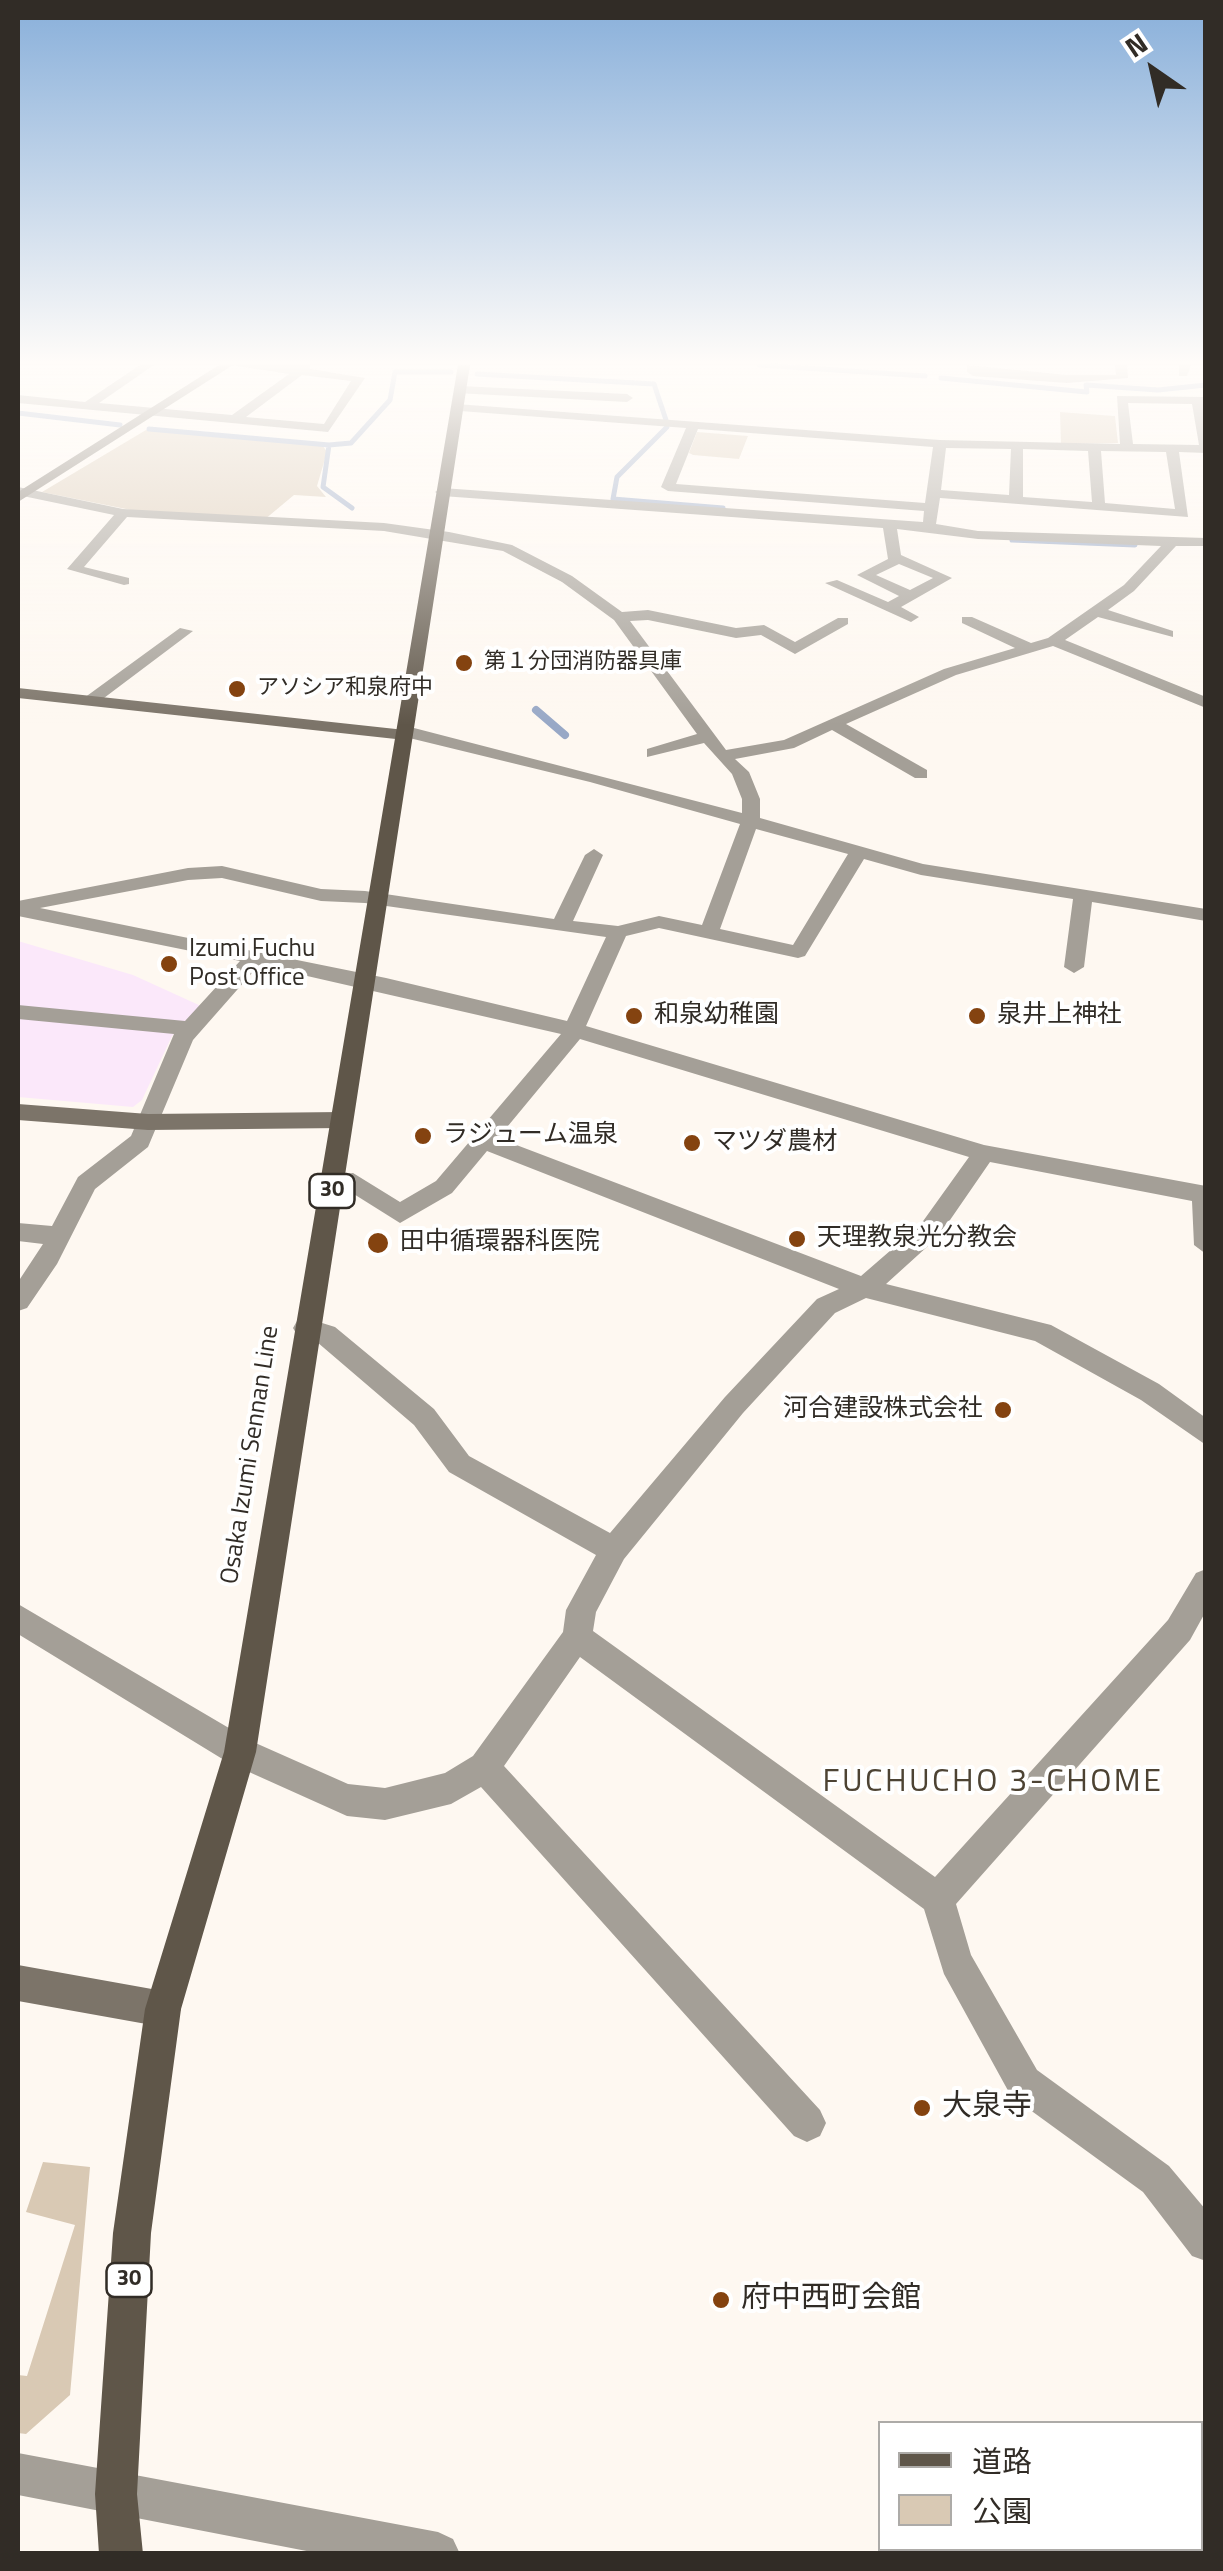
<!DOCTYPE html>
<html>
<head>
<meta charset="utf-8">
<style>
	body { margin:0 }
	#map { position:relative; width:1223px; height:2571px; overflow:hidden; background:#fef8f1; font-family:"Titillium Web","Noto Sans JP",sans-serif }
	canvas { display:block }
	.frame { position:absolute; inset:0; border:20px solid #312c26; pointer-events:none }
	.legend { position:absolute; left:878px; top:2421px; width:325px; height:130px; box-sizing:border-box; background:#fff; border:2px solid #adaba8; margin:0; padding:12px 18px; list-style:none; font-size:30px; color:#312c26 }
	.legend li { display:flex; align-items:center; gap:20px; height:50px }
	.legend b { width:50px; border:2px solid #adaba8 }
	.north { position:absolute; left:1103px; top:20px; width:100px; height:100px; -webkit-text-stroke:8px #fff; paint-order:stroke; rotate:326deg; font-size:28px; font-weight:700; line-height:40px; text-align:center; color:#312c26 }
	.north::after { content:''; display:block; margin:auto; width:35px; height:45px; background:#312c26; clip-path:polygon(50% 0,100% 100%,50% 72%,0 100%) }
</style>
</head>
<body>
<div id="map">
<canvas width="1223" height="2571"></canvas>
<div class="frame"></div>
<ul class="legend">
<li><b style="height:12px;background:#5f5649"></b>道路</li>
<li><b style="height:28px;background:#d9c9b4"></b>公園</li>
</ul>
<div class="north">N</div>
</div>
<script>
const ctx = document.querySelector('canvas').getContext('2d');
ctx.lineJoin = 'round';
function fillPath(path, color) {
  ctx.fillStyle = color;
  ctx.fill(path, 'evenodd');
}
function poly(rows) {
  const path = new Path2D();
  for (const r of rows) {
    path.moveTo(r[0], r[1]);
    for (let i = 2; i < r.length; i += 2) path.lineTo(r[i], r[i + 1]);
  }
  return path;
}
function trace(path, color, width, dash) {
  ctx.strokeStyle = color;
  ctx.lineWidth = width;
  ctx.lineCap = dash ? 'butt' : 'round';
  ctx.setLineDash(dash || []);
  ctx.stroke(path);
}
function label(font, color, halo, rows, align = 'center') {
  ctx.font = font + ' "Titillium Web","Noto Sans JP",sans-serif';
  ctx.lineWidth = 8;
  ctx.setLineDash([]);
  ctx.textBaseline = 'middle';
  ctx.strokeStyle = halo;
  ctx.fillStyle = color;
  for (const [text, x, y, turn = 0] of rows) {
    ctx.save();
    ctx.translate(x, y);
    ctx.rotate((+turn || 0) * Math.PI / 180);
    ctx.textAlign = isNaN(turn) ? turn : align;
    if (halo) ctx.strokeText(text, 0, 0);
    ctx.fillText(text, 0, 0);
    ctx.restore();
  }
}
fillPath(poly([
	[18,941,133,975,201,1006,172,1036,142,1100,133,1107,18,1097]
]), '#fbe8fa');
fillPath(poly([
	[1060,412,1115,416,1118,443,1061,444],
	[146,430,323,446,327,452,317,486,326,497,294,495,264,520,131,510,42,492],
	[697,432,748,436,739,459,693,455,689,453],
	[43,2162,90,2167,70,2395,26,2434,18,2433,18,2375,27,2376,75,2225,26,2212]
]), '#d9c9b4');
trace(poly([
	[760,365,925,376],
	[477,374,654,384,666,420],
	[941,378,1087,392,1086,385,1158,390,1206,385],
	[18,413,120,425],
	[667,427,617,477,613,499,723,508],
	[149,429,329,445,351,443,390,400,395,372,451,372],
	[329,445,323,487,352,508],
	[1012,540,1135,545]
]), '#98a8c6', 5);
trace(poly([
	[536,710,565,735]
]), '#98a8c6', 8);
fillPath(poly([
	[140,365,154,365,99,403,232,415,289,374,231,365,310,365,310,369,365,378,328,432,18,403,18,395,85,402,140,365],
	[302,375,351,381,324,424,246,417,302,375],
	[967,365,1067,375,1116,375,1115,365,1127,365,1128,378,1067,383,973,376,967,372,967,365],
	[1179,365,1191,365,1187,376,1179,376,1179,365],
	[460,386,627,394,633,398,627,402,456,393,460,386],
	[1117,396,1206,397,1206,453,1179,452,1188,517,940,498,936,524,978,531,1206,538,1206,546,1176,546,1134,591,1108,610,1173,631,1173,637,1098,617,1065,640,1206,697,1206,708,1053,646,956,675,846,724,927,770,927,778,915,778,832,730,794,748,735,759,749,772,760,799,760,818,923,864,1206,909,1206,921,1092,902,1084,967,1074,973,1064,967,1073,899,921,875,864,859,805,956,798,958,659,928,626,936,586,1026,984,1145,1206,1186,1206,1254,1194,1245,1192,1201,990,1162,939,1236,886,1284,1051,1325,1159,1384,1206,1418,1206,1445,1141,1400,1035,1341,866,1298,835,1313,743,1413,624,1559,596,1612,593,1631,935,1877,1168,1620,1196,1573,1206,1569,1206,1611,1190,1640,956,1904,971,1955,1037,2070,1169,2166,1206,2210,1206,2261,1192,2256,1143,2192,1011,2096,944,1974,924,1909,580,1657,504,1766,820,2110,826,2123,820,2136,807,2142,794,2136,481,1787,451,1804,385,1820,347,1816,229,1763,18,1634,18,1604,251,1741,348,1784,385,1788,445,1773,473,1756,563,1632,566,1610,596,1555,449,1472,414,1425,317,1342,297,1335,293,1328,297,1321,306,1318,335,1327,434,1409,469,1456,610,1533,725,1397,817,1299,839,1289,487,1151,452,1193,400,1223,349,1191,325,1189,321,1183,325,1177,353,1173,400,1202,436,1181,561,1034,259,965,193,1040,148,1147,95,1189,57,1264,27,1308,18,1311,18,1282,43,1244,18,1241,18,1223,52,1226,78,1177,131,1136,174,1034,18,1019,18,1005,185,1021,240,961,18,916,18,901,188,868,222,866,321,889,365,891,554,919,585,855,594,849,603,855,573,921,618,926,659,916,702,925,740,824,590,782,397,735,414,728,742,813,742,799,732,774,704,743,647,757,647,749,697,734,614,620,562,582,503,551,384,531,127,517,84,567,129,578,129,584,124,585,67,569,114,515,18,495,18,487,123,509,384,523,449,532,512,545,572,576,622,612,648,610,736,628,764,625,795,642,838,618,848,618,848,624,795,654,761,635,736,638,648,620,630,621,726,750,784,740,944,669,1015,648,962,623,962,617,972,617,1031,643,1048,638,1124,585,1161,546,978,539,897,529,901,555,952,578,901,607,919,617,911,622,825,583,837,580,888,602,899,596,857,575,888,559,883,528,442,496,435,492,442,488,923,522,924,511,668,491,661,487,686,428,460,411,456,404,940,440,1120,444,1117,396],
	[1128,403,1192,404,1199,445,1133,444,1128,403],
	[698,429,933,447,925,503,676,484,698,429],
	[946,448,1011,449,1009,495,941,490,946,448],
	[1023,449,1088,451,1092,502,1023,497,1023,449],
	[1101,451,1166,452,1175,509,1105,503,1101,451],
	[899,564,933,578,910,590,876,575,899,564],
	[756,829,848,854,793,945,720,929,756,829],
	[222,878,321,901,365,903,606,937,567,1021,386,978,40,908,188,880,222,878],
	[580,1039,969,1157,921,1224,861,1276,498,1138,580,1039],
	[180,628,193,631,96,704,84,704,84,698,180,628],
	[18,2453,438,2532,453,2539,460,2554,322,2554,18,2495,18,2453]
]), '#a49f97');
fillPath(poly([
	[219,365,233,365,18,502,18,492,219,365],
	[18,688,405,730,413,735,405,740,18,698,18,688],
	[18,1104,148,1114,342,1112,353,1120,342,1128,148,1130,18,1120,18,1104],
	[18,1965,163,1991,176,1996,181,2009,176,2022,163,2027,18,2001,18,1965]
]), '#7c7469');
fillPath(poly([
	[458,365,470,365,256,1752,181,2009,151,2233,137,2494,143,2554,99,2554,95,2494,113,2233,145,2009,224,1752,458,365]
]), '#5f5649');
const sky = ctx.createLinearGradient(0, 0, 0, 725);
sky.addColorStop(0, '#88afda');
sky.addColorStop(0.5, '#fffcf9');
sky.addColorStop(1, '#fffcf900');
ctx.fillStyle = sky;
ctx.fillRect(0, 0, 1223, 725);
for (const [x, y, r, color] of [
	[464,663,10,"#844310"],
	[237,689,10,"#844310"],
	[169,964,10,"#844310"],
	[634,1016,10,"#844310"],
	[977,1016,10,"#844310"],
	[423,1136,10,"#844310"],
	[692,1143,10,"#844310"],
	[797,1239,10,"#844310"],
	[378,1243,12,"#844310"],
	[1003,1410,10,"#844310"],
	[922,2108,10,"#844310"],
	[721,2300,10,"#844310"]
]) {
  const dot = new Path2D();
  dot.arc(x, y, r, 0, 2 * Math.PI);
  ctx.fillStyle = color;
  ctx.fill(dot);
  trace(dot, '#fff', 4);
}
label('22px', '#312c26', '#fff', [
	["第１分団消防器具庫",484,663],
	["アソシア和泉府中",257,689]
], 'left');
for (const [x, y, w] of [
	[332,1191,45],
	[129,2280,45]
]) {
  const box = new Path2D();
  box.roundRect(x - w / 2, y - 17, w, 34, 8);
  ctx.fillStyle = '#fff';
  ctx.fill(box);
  trace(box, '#312c26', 2.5);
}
label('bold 22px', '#312c26', null, [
	["30",332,1191],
	["30",129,2280]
]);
label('25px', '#312c26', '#fff', [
	["Izumi Fuchu",189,950],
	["Post Office",189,979],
	["和泉幼稚園",654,1016],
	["泉井上神社",997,1016],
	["ラジューム温泉",443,1136],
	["マツダ農材",712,1143],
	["天理教泉光分教会",817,1239],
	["田中循環器科医院",400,1243],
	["河合建設株式会社",983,1410,"right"]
], 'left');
label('25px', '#312c26', '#fff', [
	["Osaka Izumi Sennan Line",251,1455,-81]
]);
label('30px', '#312c26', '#fff', [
	["大泉寺",942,2108],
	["府中西町会館",741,2300]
], 'left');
ctx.letterSpacing = '2.5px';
label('32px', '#4d4333', '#fff', [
	["FUCHUCHO 3-CHOME",993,1783]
]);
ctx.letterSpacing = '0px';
</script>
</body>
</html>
